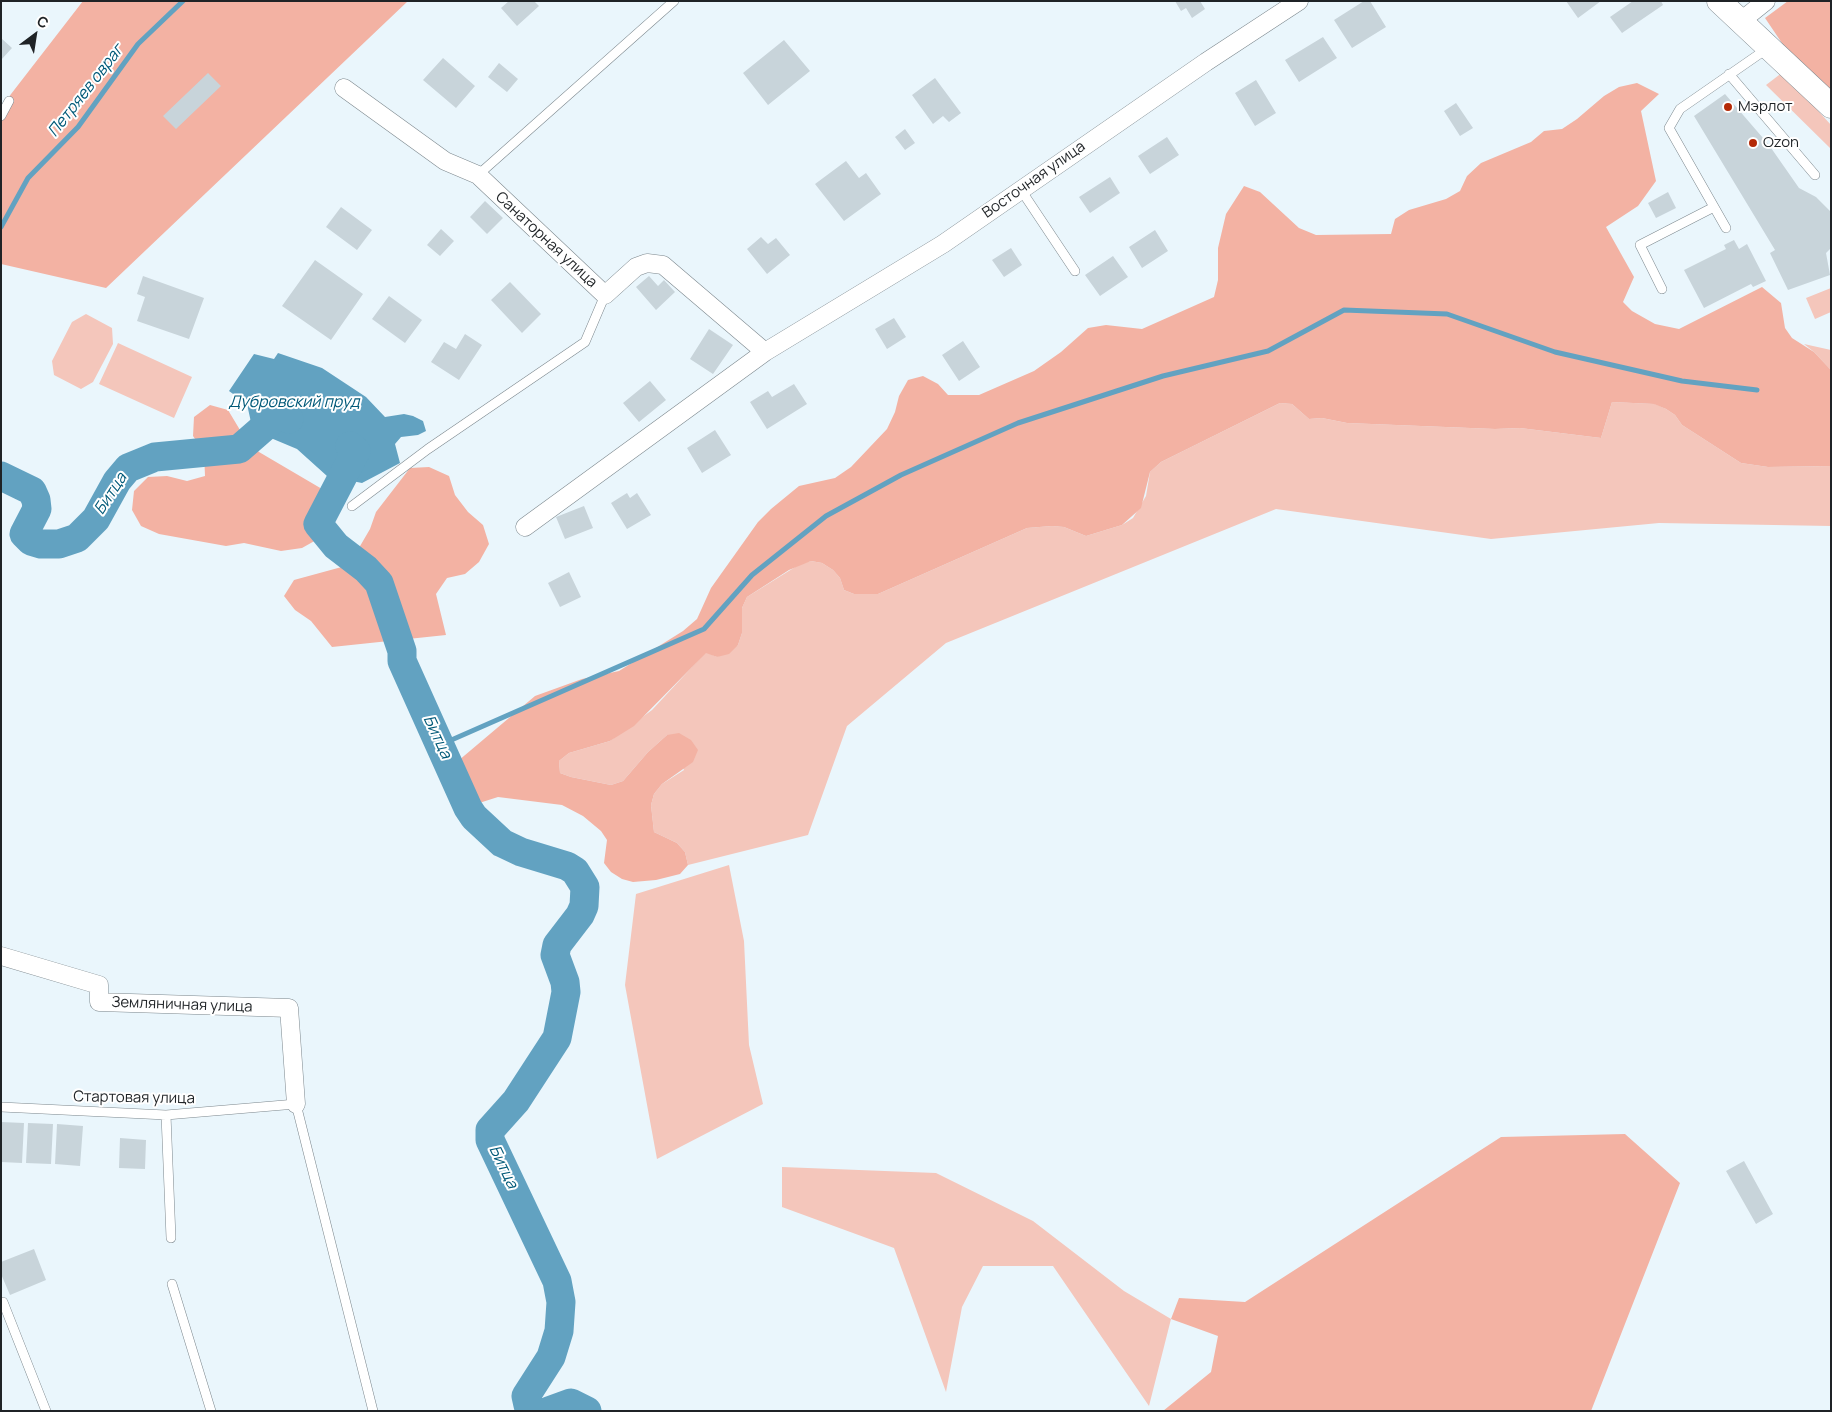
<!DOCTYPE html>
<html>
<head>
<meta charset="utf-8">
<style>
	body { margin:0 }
	#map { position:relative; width:1832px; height:1412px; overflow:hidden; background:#eaf6fc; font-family:Manrope,sans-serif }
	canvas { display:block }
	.frame { position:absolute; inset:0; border:2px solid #1f2326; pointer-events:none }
	.north { position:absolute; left:10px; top:10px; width:50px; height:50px; -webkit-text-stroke:4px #fff; paint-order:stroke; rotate:31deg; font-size:14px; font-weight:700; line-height:20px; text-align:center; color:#1f2326 }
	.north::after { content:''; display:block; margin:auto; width:18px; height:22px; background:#1f2326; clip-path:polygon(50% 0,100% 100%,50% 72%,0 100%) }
</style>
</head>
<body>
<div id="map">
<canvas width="1832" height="1412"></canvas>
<div class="frame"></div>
<div class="north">С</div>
</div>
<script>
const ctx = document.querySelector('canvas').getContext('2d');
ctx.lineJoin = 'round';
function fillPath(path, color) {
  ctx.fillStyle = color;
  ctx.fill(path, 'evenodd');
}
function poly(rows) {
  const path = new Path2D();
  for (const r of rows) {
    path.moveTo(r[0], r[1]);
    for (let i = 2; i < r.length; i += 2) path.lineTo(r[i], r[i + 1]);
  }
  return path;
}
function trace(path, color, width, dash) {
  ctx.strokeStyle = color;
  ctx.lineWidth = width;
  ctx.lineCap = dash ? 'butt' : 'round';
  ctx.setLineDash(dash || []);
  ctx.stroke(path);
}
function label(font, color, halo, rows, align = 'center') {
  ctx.font = font + ' Manrope,sans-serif';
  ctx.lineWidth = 4;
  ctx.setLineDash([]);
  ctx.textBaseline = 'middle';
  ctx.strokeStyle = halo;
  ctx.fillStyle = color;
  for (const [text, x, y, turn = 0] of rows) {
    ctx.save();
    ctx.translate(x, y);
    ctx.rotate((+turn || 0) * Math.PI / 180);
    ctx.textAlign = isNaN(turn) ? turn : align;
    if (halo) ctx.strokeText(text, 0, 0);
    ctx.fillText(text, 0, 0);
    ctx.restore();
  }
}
fillPath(poly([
	[1783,72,1831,125,1831,149,1766,85],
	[1831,288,1831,312,1815,319,1806,298],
	[86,314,112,328,113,344,93,382,81,389,54,375,52,361,72,322],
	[118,343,192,377,174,418,99,384],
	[1804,344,1831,350,1831,370,1814,352],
	[1612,402,1655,404,1666,409,1675,415,1682,425,1741,463,1768,467,1831,466,1831,526,1659,523,1491,539,1276,509,946,643,847,726,808,835,688,865,685,852,677,843,654,832,651,805,654,794,662,784,684,770,667,735,648,752,623,781,611,785,571,777,560,773,559,761,569,753,610,741,652,710,706,652,717,657,738,645,742,633,742,608,747,597,800,564,811,561,822,563,833,570,840,578,844,590,854,594,878,594,1027,528,1052,526,1064,527,1086,536,1122,525,1133,518,1146,496,1150,472,1161,462,1280,403,1292,404,1309,419,1322,418,1347,423,1495,429,1520,428,1601,438],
	[729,865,744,941,749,1045,763,1104,657,1159,625,985,636,894],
	[782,1167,936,1173,1033,1221,1124,1291,1171,1319,1149,1406,1053,1266,983,1266,962,1307,946,1392,894,1248,782,1207]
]), '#f4c6bb');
fillPath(poly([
	[83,1,408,1,106,288,1,264,1,107],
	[1788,1,1831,1,1831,91,1788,52,1765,18],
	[1637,83,1659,94,1641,111,1656,181,1638,206,1606,227,1634,277,1623,302,1632,311,1655,324,1679,329,1762,287,1781,303,1785,328,1792,338,1814,352,1831,370,1831,466,1768,467,1741,463,1682,425,1675,415,1666,409,1654,404,1612,402,1601,438,1520,428,1495,429,1347,423,1322,418,1309,419,1292,404,1280,403,1161,462,1150,472,1141,508,1122,525,1086,536,1064,527,1052,526,1027,528,878,594,854,594,844,590,840,578,833,570,822,563,811,561,789,570,747,597,742,608,742,633,738,645,729,654,717,657,706,653,634,726,610,741,569,753,559,761,560,773,571,777,611,785,623,781,648,752,667,735,679,733,691,740,698,750,693,762,662,784,654,794,651,805,654,832,677,843,685,852,688,865,680,874,656,880,633,882,622,879,611,872,604,863,607,840,601,831,583,816,562,805,498,797,476,804,458,761,535,696,582,679,619,671,683,631,697,619,711,588,758,522,771,509,799,486,835,478,851,467,887,429,895,412,899,396,908,380,923,376,938,384,948,395,979,395,1034,371,1061,352,1088,328,1106,325,1142,329,1214,297,1218,280,1218,248,1226,214,1244,186,1260,192,1299,228,1316,235,1391,234,1395,219,1409,210,1446,199,1460,191,1467,176,1481,163,1531,142,1544,131,1562,129,1577,119,1604,96,1619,87],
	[210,405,228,410,246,440,259,452,322,489,331,505,328,523,318,539,302,548,281,551,244,543,226,546,159,534,141,526,132,510,134,491,148,477,167,476,187,481,205,476,204,452,193,436,194,417],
	[429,467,449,476,455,495,468,512,483,525,489,544,479,562,465,574,447,578,436,594,446,635,332,647,311,621,295,610,284,596,294,580,349,565,370,529,376,512,410,468],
	[1625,1134,1680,1183,1591,1411,1163,1411,1211,1372,1218,1336,1171,1319,1179,1298,1245,1302,1501,1137]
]), '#f3b2a3');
fillPath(poly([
	[278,353,322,368,366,397,385,417,404,414,413,416,423,421,426,431,418,435,401,437,395,444,400,463,362,483,327,476,297,449,266,436,252,427,247,404,229,391,254,354,274,359]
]), '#62a2c1');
trace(poly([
	[1,227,28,178,78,127,138,44,183,1],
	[440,745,704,629,752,575,826,516,901,475,1018,423,1163,376,1268,351,1344,310,1447,314,1555,352,1682,381,1757,390]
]), '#62a2c1', 5);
trace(poly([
	[350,446,356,451,318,524,336,546,366,569,379,583,402,651,402,661,468,808,474,817,502,843,521,852,567,866,575,871,585,887,584,906,580,915,557,945,555,955,565,982,566,992,557,1038,516,1101,490,1130,490,1140,557,1281,561,1302,559,1331,551,1357,526,1396,528,1405,535,1411],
	[1,476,32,491,36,500,37,509,24,534,31,541,41,544,59,544,77,538,96,519,117,481,128,468,155,457,239,449,278,415,289,419],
	[549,1411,571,1403,587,1411]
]), '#62a2c1', 29);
fillPath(poly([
	[509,1,534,1,539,6,517,26,501,8],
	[1175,1,1200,1,1205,9,1192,18,1186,8,1181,11],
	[1364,1,1370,1,1386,27,1352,48,1334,20],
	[1566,1,1601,1,1578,18],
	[1633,1,1661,1,1663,5,1622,33,1610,17],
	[1323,37,1337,58,1299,82,1285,60],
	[1,38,12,48,1,60],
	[784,40,810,71,768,105,743,73],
	[443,58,475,86,456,108,423,80],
	[499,63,518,79,507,92,488,77],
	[208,73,221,86,176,129,163,116],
	[935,78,961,113,949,122,943,116,933,124,912,95],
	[1256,80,1276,113,1255,126,1235,93],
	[1725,94,1769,145,1799,188,1816,197,1831,212,1831,248,1826,253,1830,275,1788,290,1770,253,1775,250,1694,116],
	[1456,103,1473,128,1460,136,1444,111],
	[905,129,915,143,905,150,895,137],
	[1167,137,1179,155,1150,174,1138,156],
	[846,161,859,178,866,173,881,194,844,221,815,184],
	[1110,177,1120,193,1090,213,1079,197],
	[1668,192,1676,208,1656,218,1648,203],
	[485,201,503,218,487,234,470,217],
	[341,207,372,230,357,250,326,227],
	[441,229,454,241,440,256,427,245],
	[1155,230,1168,251,1142,268,1129,247],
	[761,237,768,244,776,238,790,255,767,274,747,249],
	[1734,240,1739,249,1747,244,1766,281,1753,287,1751,284,1704,308,1684,270,1726,249,1724,245],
	[1011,248,1022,265,1004,277,992,260],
	[1113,256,1128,277,1100,296,1085,275],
	[315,260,363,294,331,340,282,306],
	[143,276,204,298,189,339,137,321,145,297,137,294],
	[649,276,658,286,664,280,675,292,656,310,636,287],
	[510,282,541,314,522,333,491,300],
	[389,296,422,320,405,343,372,319],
	[894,318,906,337,887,349,875,329],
	[709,329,733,345,713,374,690,359],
	[465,334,482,345,459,380,431,362,444,342,456,349],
	[963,341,980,367,959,381,942,355],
	[650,381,666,400,639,422,623,403],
	[794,384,807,404,767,429,750,402,768,391,772,397],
	[715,430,731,455,702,473,687,448],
	[627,493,630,498,637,493,651,515,627,529,611,503],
	[584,506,593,528,565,539,556,517],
	[569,572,581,597,560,607,548,583],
	[1,1122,24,1123,22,1163,1,1162],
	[28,1123,53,1124,51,1164,26,1163],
	[57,1124,83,1126,80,1166,55,1164],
	[120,1138,146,1140,145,1169,119,1168],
	[1744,1161,1773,1214,1756,1224,1726,1171],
	[34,1249,46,1280,10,1295,1,1274,1,1262]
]), '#c8d4da');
const lane = poly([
	[1729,74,1815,175],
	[1,116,9,101],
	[478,175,674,1],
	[1021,190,1075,271],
	[1726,228,1669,128,1680,109,1768,48],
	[1662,289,1640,245,1714,207],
	[352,506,428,449,585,342,605,295],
	[1,1107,166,1115,296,1104,373,1411],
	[166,1115,171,1238],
	[172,1284,211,1411],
	[3,1302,46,1411]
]);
const street = poly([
	[1741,21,1766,1],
	[344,88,445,161,478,175,605,295,636,267,647,263,663,265,765,352],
	[525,527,765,352,943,244,1206,62,1299,1],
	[1,956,99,985,99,1002,289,1008,296,1104]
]);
const secondary = poly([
	[1719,1,1831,106]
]);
trace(lane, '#7c878d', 10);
trace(street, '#7c878d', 19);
trace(secondary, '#7c878d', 25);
trace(lane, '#fff', 9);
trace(street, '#fff', 18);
trace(secondary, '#fff', 24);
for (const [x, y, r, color] of [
	[1728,107,5,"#b42906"],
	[1753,143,5,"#b42906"]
]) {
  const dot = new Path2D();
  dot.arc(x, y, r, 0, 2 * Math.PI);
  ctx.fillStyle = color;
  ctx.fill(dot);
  trace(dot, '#fff', 2);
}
label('15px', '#1f2326', '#fff', [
	["Мэрлот",1738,107],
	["Ozon",1763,143]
], 'left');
label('15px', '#1f2326', '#fff', [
	["Восточная улица",1034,180,-35],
	["Санаторная улица",546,240,43],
	["Земляничная улица",182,1005,2],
	["Стартовая улица",134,1098,1]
]);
label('italic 16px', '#005978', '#fff', [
	["Петряев овраг",86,91,-52],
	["Дубровский пруд",294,403],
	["Битца",111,494,-57],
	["Битца",437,737,65],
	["Битца",503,1167,64]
]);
</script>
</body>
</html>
